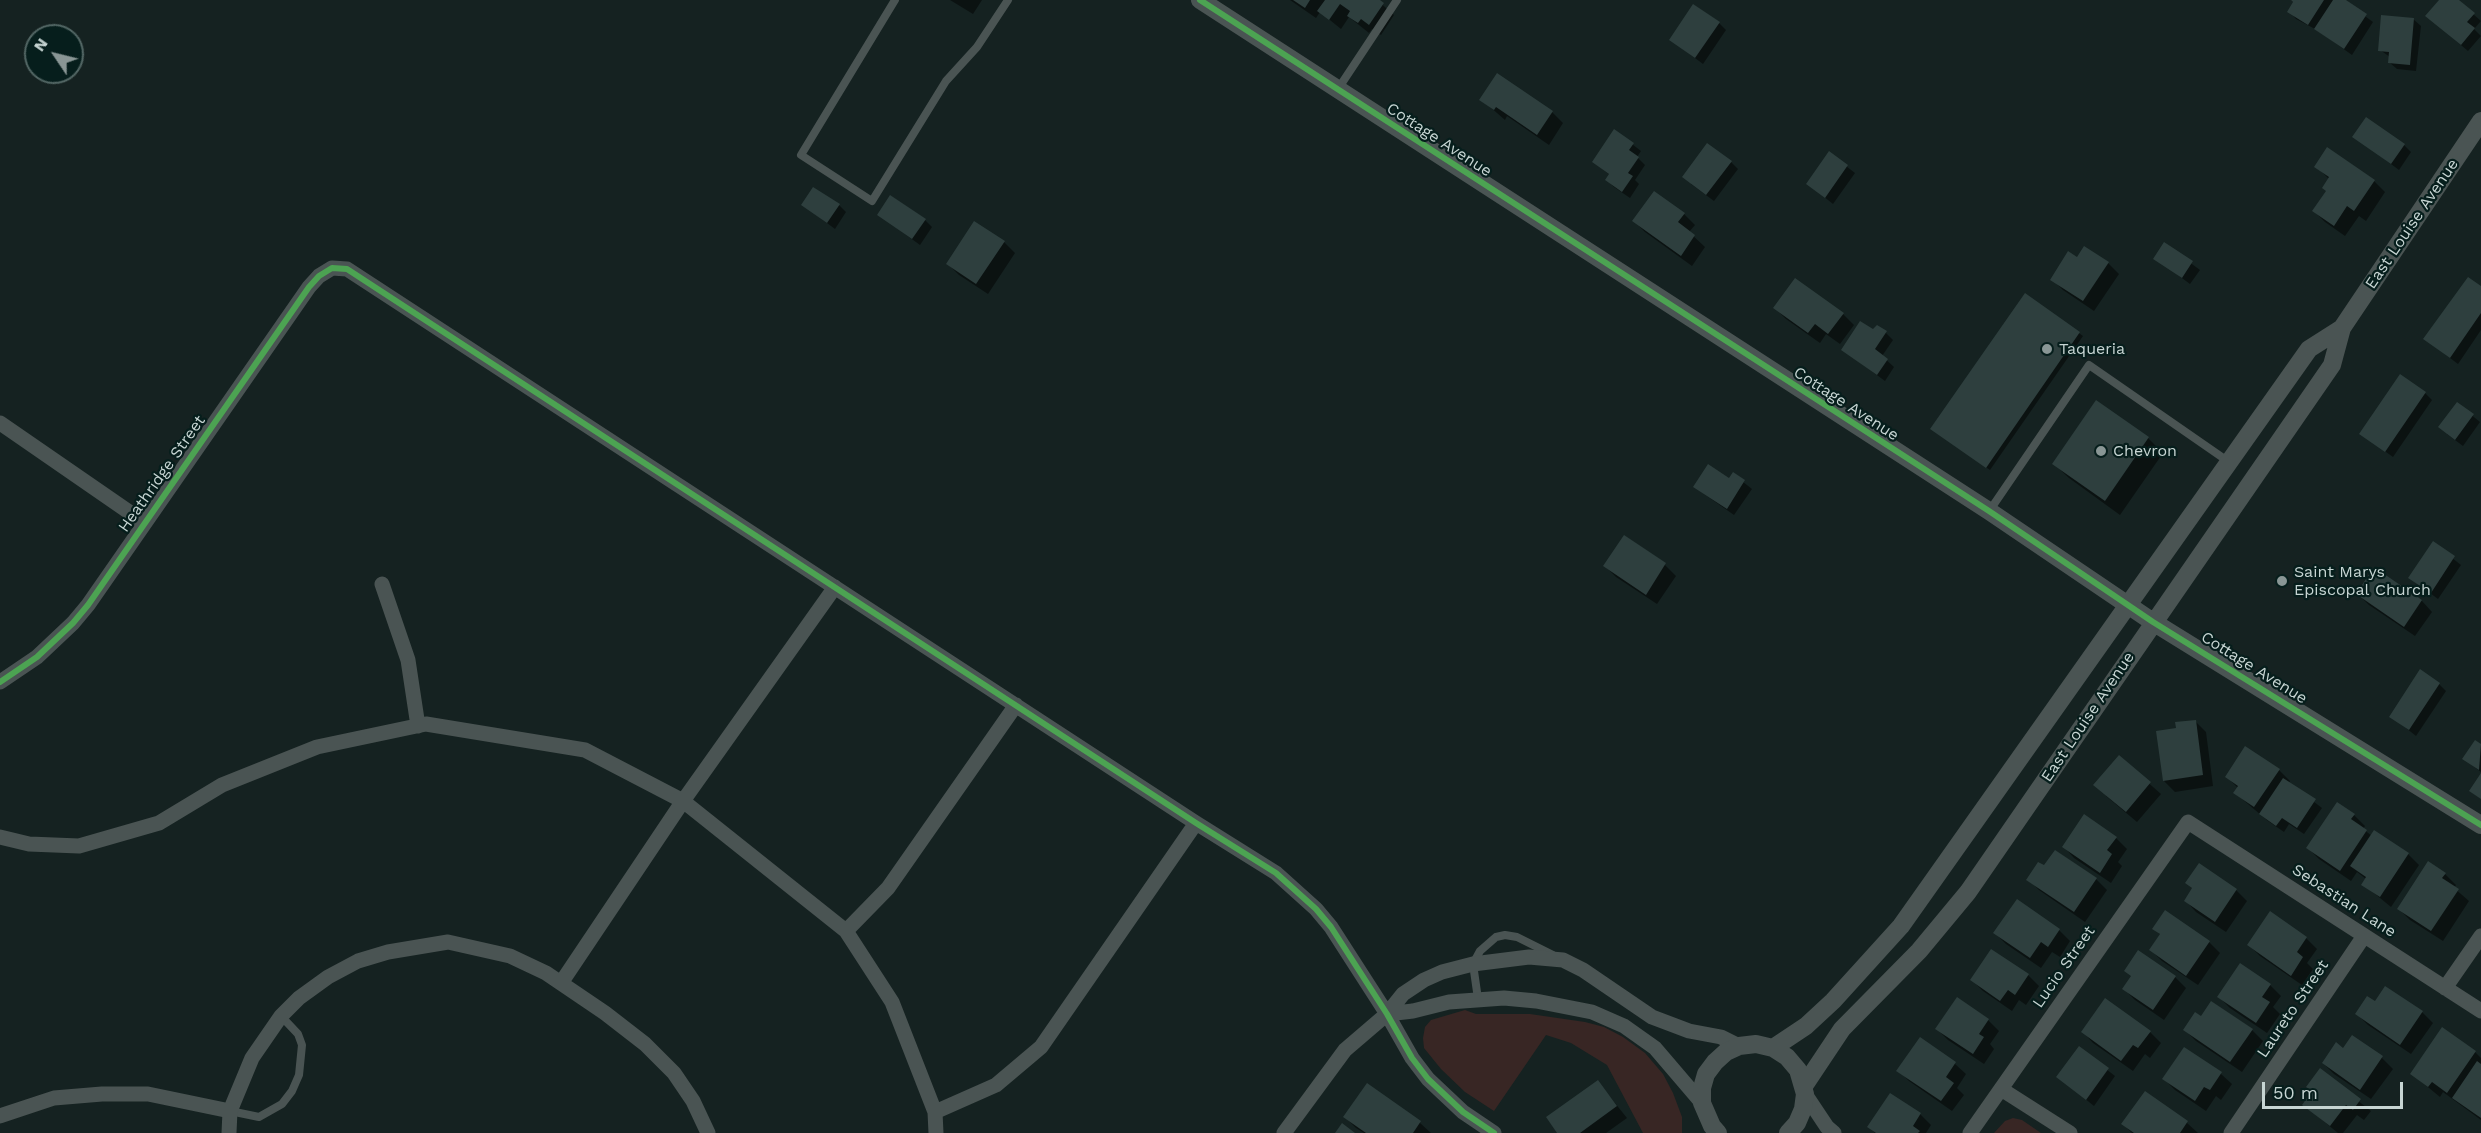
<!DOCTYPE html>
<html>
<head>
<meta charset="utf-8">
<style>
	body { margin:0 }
	#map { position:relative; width:2481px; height:1133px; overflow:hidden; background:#152221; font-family:"Work Sans",sans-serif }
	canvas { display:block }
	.north { position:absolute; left:24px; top:24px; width:60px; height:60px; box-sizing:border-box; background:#061e1c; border:2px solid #536765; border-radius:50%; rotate:305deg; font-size:16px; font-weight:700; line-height:24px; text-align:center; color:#c7d5d3 }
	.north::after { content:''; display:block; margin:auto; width:21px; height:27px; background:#899695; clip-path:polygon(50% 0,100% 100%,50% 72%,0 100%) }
	.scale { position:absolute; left:2262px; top:1082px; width:141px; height:27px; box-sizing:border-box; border:3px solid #c7d5d3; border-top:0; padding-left:8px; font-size:18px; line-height:21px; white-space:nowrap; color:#c7d5d3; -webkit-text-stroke:4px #061e1c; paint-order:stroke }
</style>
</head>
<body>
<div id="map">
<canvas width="2481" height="1133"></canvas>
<div class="north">N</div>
<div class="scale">50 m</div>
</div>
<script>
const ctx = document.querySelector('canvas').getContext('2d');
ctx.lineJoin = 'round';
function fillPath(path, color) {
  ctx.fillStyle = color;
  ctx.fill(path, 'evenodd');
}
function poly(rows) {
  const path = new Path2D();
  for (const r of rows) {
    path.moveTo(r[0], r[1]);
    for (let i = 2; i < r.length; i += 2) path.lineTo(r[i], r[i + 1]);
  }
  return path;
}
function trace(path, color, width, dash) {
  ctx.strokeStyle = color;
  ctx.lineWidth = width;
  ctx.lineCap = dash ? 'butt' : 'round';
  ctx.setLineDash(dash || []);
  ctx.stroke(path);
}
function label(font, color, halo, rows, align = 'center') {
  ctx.font = font + ' "Work Sans",sans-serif';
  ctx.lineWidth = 4.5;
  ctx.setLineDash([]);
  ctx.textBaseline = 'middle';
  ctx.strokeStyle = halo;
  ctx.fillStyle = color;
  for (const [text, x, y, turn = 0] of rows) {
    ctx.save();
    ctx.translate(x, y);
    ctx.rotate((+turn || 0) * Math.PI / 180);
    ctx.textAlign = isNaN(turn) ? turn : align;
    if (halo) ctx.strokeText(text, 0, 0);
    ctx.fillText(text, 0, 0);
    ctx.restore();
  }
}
fillPath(poly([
	[1465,1010,1476,1014,1530,1014,1585,1022,1604,1027,1623,1037,1645,1053,1663,1074,1673,1093,1682,1117,1682,1133,1643,1133,1607,1065,1571,1043,1546,1035,1494,1111,1465,1092,1441,1069,1424,1048,1423,1038,1425,1027,1431,1020],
	[2013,1118,2022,1120,2041,1133,1994,1133,2005,1121]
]), '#382624');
fillPath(poly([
	[950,0,982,0,973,14],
	[1290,0,1377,0,1394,15,1381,35,1372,29,1369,33,1349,17,1341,29,1320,12,1316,18],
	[2291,0,2343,0,2373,22,2352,55,2317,30,2296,19,2289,11,2294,3],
	[2441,0,2457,0,2481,21,2474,29,2481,36,2468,51,2435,23],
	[2413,19,2421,26,2416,71,2397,69,2389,62,2390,57,2380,50],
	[1719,23,1726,30,1703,64,1671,40],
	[1497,75,1552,112,1563,123,1549,145,1507,116,1505,120,1481,99],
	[1615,131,1641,151,1637,157,1645,165,1635,180,1639,184,1630,198,1614,187,1607,180,1610,175,1593,162],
	[2354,136,2404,145,2411,152,2399,170],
	[2327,149,2374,181,2385,192,2366,221,2359,216,2345,236,2325,222,2314,211,2328,191,2329,179,2316,166],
	[1829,153,1855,173,1833,204,1808,184],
	[1731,162,1738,169,1714,201,1691,184],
	[803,205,839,205,846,212,835,229],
	[1684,214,1695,225,1689,232,1705,247,1692,266,1645,232,1634,221],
	[879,215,925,220,932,227,920,245],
	[1004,242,1015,253,988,294,959,275,948,264],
	[2165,244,2200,270,2190,284,2155,258],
	[2077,259,2108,263,2119,274,2094,311,2063,290,2052,279],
	[2481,288,2481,330,2458,364,2425,339],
	[2025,295,2083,336,1990,470,1935,432],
	[1775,308,1843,314,1854,325,1840,344,1826,334,1820,343,1786,319],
	[1874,332,1886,333,1893,340,1882,356,1894,367,1885,381,1843,350],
	[2425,393,2432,400,2393,457,2361,434],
	[2097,402,2148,438,2163,453,2120,515,2069,478,2054,464],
	[2458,404,2480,422,2463,446,2447,434],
	[1733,474,1752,489,1734,515,1694,487,1729,480],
	[1624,537,1665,565,1676,576,1657,604,1616,577,1605,566],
	[2433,543,2461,565,2438,599,2410,578],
	[2374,569,2422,601,2432,612,2415,636,2369,605,2358,594],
	[2439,684,2446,691,2416,736,2391,716],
	[2195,721,2206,732,2213,786,2175,792,2164,781,2178,730],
	[2475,742,2481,746,2481,772,2464,759],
	[2119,757,2161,794,2137,822,2106,796],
	[2279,770,2290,781,2289,783,2322,808,2304,834,2289,824,2284,832,2268,821,2235,793,2238,788,2227,777],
	[2354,815,2365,826,2363,829,2372,836,2408,854,2419,865,2391,907,2363,884,2366,879,2357,872,2351,881,2319,859,2308,848],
	[2116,838,2127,849,2118,862,2122,866,2111,883,2074,858,2064,847],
	[2445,874,2456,885,2454,888,2469,901,2443,941,2410,920,2399,909],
	[2028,879,2096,879,2107,890,2085,922,2039,890],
	[2187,883,2236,890,2247,901,2226,932,2196,912,2186,901,2193,889],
	[2017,901,2059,930,2070,941,2060,957,2052,952,2041,968,2006,944,1995,933],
	[2154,929,2209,942,2220,953,2198,985,2162,961,2151,950,2161,935],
	[2306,938,2317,949,2307,963,2313,969,2302,985,2260,956,2249,945],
	[2028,975,2039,986,2026,1005,2019,1000,2012,1011,1983,991,1972,980],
	[2175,977,2186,988,2164,1020,2135,1000,2124,989],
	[2270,985,2281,996,2273,1007,2280,1014,2267,1033,2230,1008,2219,997],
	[2375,1003,2422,1012,2433,1023,2411,1054,2368,1025,2357,1014],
	[1988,1020,1999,1031,1990,1044,1994,1049,1984,1064,1948,1040,1937,1029],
	[2185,1030,2252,1030,2263,1041,2242,1072,2196,1041],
	[2083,1032,2150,1032,2161,1043,2150,1058,2145,1054,2133,1071,2093,1043],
	[1920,1039,1955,1064,1966,1074,1957,1088,1964,1095,1952,1111,1909,1081,1898,1070],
	[2079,1048,2115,1076,2094,1106,2058,1077],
	[2185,1049,2221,1074,2232,1084,2221,1100,2216,1096,2206,1111,2175,1090,2164,1079],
	[2344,1050,2382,1058,2393,1069,2371,1099,2334,1074,2323,1063],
	[2475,1052,2481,1058,2481,1120,2443,1092,2440,1097,2412,1074],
	[2320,1071,2371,1111,2364,1120,2357,1115,2343,1133,2338,1133,2304,1105,2314,1092],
	[1598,1082,1627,1118,1606,1133,1559,1133],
	[1368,1085,1420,1123,1431,1133,1364,1133,1356,1128,1345,1117],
	[2145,1093,2187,1123,2198,1133,2132,1133,2123,1124],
	[1920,1114,1931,1125,1926,1133,1875,1133,1869,1127]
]), '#0007');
fillPath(poly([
	[1293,0,1310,0,1305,8],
	[1325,0,1380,0,1384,3,1369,25,1361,19,1358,23,1347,16,1350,11,1340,4,1329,20,1317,11],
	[2291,0,2324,0,2308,25,2287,12,2293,2],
	[2333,0,2346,0,2367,14,2344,49,2314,29],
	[2439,0,2459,0,2475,13,2467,22,2475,28,2461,45,2425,16],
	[1693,4,1720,22,1695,58,1669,40],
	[2381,15,2414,18,2410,65,2388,63,2389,52,2378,51],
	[1497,73,1553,111,1537,135,1496,107,1494,110,1479,100],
	[2366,117,2405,144,2391,164,2352,137],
	[1614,129,1634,143,1629,150,1639,157,1628,173,1633,176,1622,192,1605,180,1609,174,1592,162],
	[1707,143,1732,161,1706,195,1682,177],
	[2327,147,2375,180,2354,211,2347,206,2334,226,2312,211,2326,191,2322,188,2329,177,2314,167],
	[1829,151,1848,165,1825,198,1806,184],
	[813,187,840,204,827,223,801,205],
	[1654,191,1685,213,1678,222,1695,235,1681,256,1632,221],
	[890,195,926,219,912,239,877,215],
	[974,221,1005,241,976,284,946,264],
	[2164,242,2193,261,2182,278,2153,259],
	[2084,246,2109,262,2083,301,2050,280,2068,251,2077,257],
	[2468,277,2481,286,2481,313,2450,358,2423,339],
	[1795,278,1844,313,1828,334,1815,324,1808,333,1773,308],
	[2025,293,2080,332,1986,468,1930,429],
	[1860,321,1873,329,1877,325,1887,331,1875,349,1888,359,1877,375,1841,350],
	[2400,374,2426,392,2385,452,2359,434],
	[2096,400,2149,437,2105,501,2052,464],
	[2457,402,2474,414,2455,440,2438,427],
	[1708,464,1729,478,1733,472,1745,480,1727,509,1693,487],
	[1624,535,1666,563,1646,595,1603,566],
	[2433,541,2455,556,2431,593,2408,578],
	[2374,567,2422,600,2404,627,2356,594],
	[2420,669,2440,683,2409,730,2389,717],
	[2196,720,2203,775,2163,781,2156,731,2176,728,2175,722],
	[2475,740,2481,744,2479,770,2462,759],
	[2245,746,2280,769,2254,807,2233,793,2238,786,2225,777],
	[2119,755,2151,782,2126,812,2093,785],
	[2481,773,2481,799,2469,791],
	[2283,778,2316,799,2297,828,2282,818,2276,826,2259,814],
	[2337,802,2355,814,2351,819,2367,830,2340,871,2306,848],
	[2084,814,2117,837,2107,850,2112,854,2100,873,2062,847],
	[2374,830,2409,853,2380,897,2361,885,2366,877,2350,866],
	[2055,850,2097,878,2074,912,2026,880,2038,862,2044,865],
	[2428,861,2446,873,2442,878,2459,889,2431,931,2397,909],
	[2199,863,2237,889,2215,922,2184,901,2192,888,2185,883],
	[2017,899,2060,929,2048,947,2041,942,2030,958,1993,933],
	[2165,910,2210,941,2186,976,2149,950,2160,934,2152,929],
	[2270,911,2307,937,2297,952,2303,957,2291,976,2247,945],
	[1991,949,2029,974,2015,995,2008,990,2000,1001,1970,980],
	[2138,950,2176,976,2153,1010,2122,989,2131,976,2124,971],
	[2240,963,2271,984,2262,997,2270,1002,2256,1023,2217,997],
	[2385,986,2423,1011,2400,1045,2355,1014,2367,996,2375,1001],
	[1957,997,1989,1019,1979,1034,1984,1037,1973,1054,1935,1029],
	[2105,998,2151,1031,2138,1048,2133,1045,2121,1061,2081,1032],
	[2211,1001,2253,1029,2230,1062,2183,1030,2195,1012,2201,1016],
	[2442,1027,2476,1051,2447,1093,2432,1082,2428,1087,2410,1074],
	[2352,1035,2383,1056,2360,1090,2322,1063,2336,1042,2343,1048],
	[1920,1037,1956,1062,1946,1077,1954,1083,1941,1101,1896,1071],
	[2079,1046,2109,1068,2086,1100,2056,1077],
	[2184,1047,2222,1072,2210,1090,2204,1087,2195,1101,2162,1079],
	[2477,1061,2481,1064,2481,1118,2452,1098],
	[2320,1068,2361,1099,2353,1110,2346,1105,2330,1126,2302,1105,2312,1091,2306,1087],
	[1598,1080,1617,1106,1580,1133,1557,1133,1546,1117],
	[1367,1083,1421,1121,1413,1133,1366,1133,1343,1117],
	[2145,1091,2188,1121,2180,1133,2134,1133,2121,1124],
	[1890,1093,1921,1113,1913,1126,1920,1131,1918,1133,1876,1133,1867,1127],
	[1342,1123,1355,1133,1335,1133]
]), '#2e3f3e');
trace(poly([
	[895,0,801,155,872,201,946,81,977,47,1008,0],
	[1338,89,1397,0],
	[1990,510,2089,365,2229,462],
	[1478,999,1473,964,1480,951,1496,937,1505,935,1517,937,1553,955],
	[230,1111,259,1117,282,1104,292,1091,299,1075,302,1045,298,1034,281,1016]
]), '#4a5453', 8);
trace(poly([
	[0,423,145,523],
	[382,584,408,660,418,726],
	[0,682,37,657,73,623,88,605,309,287,319,276,332,268,347,269,1196,823,1276,873,1316,909,1331,927,1387,1014,1412,1058,1428,1079,1463,1112,1494,1133],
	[0,837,29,844,79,846,159,823,222,785,317,747,426,724,585,750,683,801,846,931,892,1002,935,1112,936,1133],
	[846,931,888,888,1016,705],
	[561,983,683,801,835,587],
	[2445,988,2481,936],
	[1387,1014,1413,1011,1449,1002,1504,998,1536,1001,1592,1012,1624,1026,1655,1048,1702,1103],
	[2001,1089,2070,1133],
	[1805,1094,1827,1127,1834,1133],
	[935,1112,996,1085,1041,1047,1196,823],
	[0,1116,54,1098,102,1094,148,1094,230,1111],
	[229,1133,230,1111,252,1058,281,1016,299,998,328,977,358,961,388,952,448,942,510,956,546,973,605,1013,645,1044,674,1073,693,1101,708,1133],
	[1284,1133,1345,1050,1387,1014,1403,994,1424,980,1442,972,1473,964,1529,957,1563,960,1583,970,1652,1017,1689,1031,1721,1037,1739,1046],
	[1970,1133,2188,822,2481,1011],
	[2231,1133,2364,936]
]), '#4a5453', 15);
trace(poly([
	[1200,0,1989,511,2153,622,2481,825],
	[1773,1048,1806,1026,1833,1001,1901,926,2309,349,2342,328],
	[1804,1086,1842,1029,1919,951,1968,892,2332,365,2342,328,2481,121],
	[1718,1133,1712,1126,1702,1103,1702,1088,1706,1074,1715,1062,1726,1052,1739,1046,1756,1044,1773,1048,1787,1057,1798,1070,1805,1094,1803,1109,1797,1123,1788,1133]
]), '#4a5453', 18);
trace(poly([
	[1200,0,1989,511,2153,622,2481,825],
	[0,682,37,657,73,623,88,605,309,287,319,276,332,268,347,269,1196,823,1276,873,1316,909,1331,927,1387,1014,1412,1058,1428,1079,1463,1112,1494,1133]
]), '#4ca352', 6);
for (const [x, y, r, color] of [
	[2047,349,6,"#899695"],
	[2101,451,6,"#899695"],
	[2282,581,6,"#899695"]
]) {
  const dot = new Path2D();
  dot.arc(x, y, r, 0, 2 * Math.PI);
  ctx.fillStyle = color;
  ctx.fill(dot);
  trace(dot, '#061e1c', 2);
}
label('16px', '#c7d5d3', '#061e1c', [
	["Cottage Avenue",1439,140,33],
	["East Louise Avenue",2412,224,-56],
	["Cottage Avenue",1846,404,33],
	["Heathridge Street",162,474,-55],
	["Cottage Avenue",2254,668,32],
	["East Louise Avenue",2088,717,-56],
	["Sebastian Lane",2344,901,33],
	["Lucio Street",2064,967,-55],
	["Laureto Street",2293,1009,-56]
]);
label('16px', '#c7d5d3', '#061e1c', [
	["Taqueria",2059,349],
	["Chevron",2113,451],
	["Saint Marys",2294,572],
	["Episcopal Church",2294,590]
], 'left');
</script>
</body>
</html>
